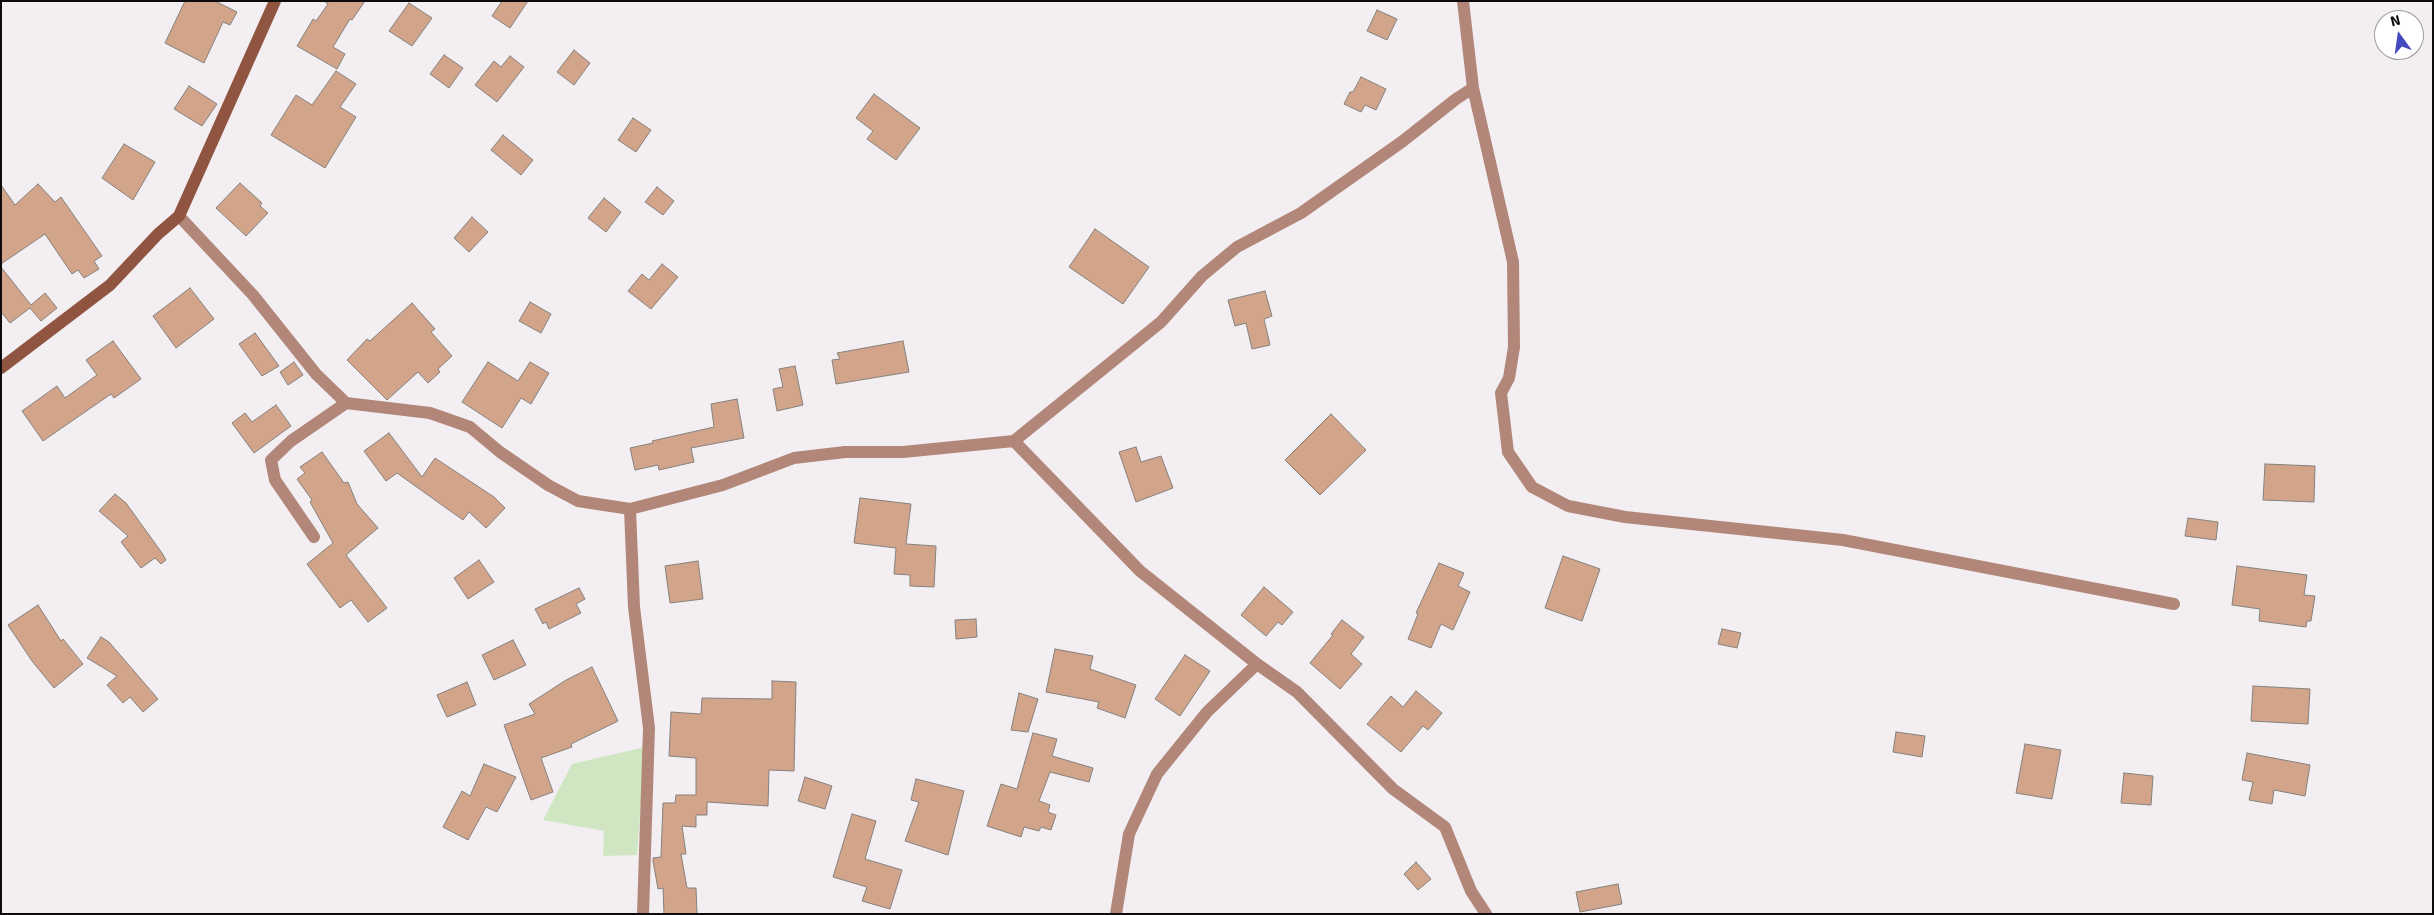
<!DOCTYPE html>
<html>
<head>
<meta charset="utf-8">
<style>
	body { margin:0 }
	#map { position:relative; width:2434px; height:915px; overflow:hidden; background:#f2eef2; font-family:Signika,sans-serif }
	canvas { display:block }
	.frame { position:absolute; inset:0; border:2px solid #0d0b0c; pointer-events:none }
	.north { position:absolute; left:2374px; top:10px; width:50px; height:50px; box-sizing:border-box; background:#fff; border:1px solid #9e9d9e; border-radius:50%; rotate:346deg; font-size:14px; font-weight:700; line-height:20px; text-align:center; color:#0d0b0c }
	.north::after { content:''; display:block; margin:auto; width:18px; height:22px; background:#4549be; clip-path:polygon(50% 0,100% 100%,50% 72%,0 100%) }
</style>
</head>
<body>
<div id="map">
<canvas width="2434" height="915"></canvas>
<div class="frame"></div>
<div class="north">N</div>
</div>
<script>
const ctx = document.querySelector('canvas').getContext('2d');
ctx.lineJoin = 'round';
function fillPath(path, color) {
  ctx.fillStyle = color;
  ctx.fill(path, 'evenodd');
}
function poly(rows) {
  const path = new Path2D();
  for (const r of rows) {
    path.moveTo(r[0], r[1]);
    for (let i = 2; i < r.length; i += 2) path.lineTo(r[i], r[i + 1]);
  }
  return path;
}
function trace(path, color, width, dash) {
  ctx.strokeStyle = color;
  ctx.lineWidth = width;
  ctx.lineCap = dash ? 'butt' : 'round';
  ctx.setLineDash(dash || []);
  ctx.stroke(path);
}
fillPath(poly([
	[645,747,637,855,603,856,604,831,543,820,572,764]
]), '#d0e6c2');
const building = poly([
	[185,1,215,1,237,12,230,25,223,22,204,63,165,43,185,1],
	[324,1,365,1,352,20,350,19,333,47,345,54,337,69,297,46,313,19,316,21,328,4,324,1],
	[502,1,528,1,510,28,492,16,502,1],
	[409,3,432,18,412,46,389,31,409,3],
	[1377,10,1397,19,1387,40,1367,31,1377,10],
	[574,50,590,63,574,85,557,72,574,50],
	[444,55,463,68,449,88,430,74,444,55],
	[510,56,524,67,497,102,475,85,494,61,501,67,510,56],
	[336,71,356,84,340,107,356,117,325,168,271,135,296,95,312,105,336,71],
	[1361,77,1386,89,1376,110,1365,105,1361,112,1344,104,1350,92,1353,92,1361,77],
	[189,86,217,104,202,126,174,109,189,86],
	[874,94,920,128,896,160,867,139,873,131,856,118,874,94],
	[633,118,651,130,636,152,618,140,633,118],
	[503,135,533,160,521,175,491,150,503,135],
	[124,144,155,162,133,200,102,178,124,144],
	[240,183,262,203,260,206,268,213,246,236,216,208,240,183],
	[38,184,55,202,61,197,102,256,94,261,99,269,84,278,78,270,72,274,45,234,1,264,1,185,15,205,38,184],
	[657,187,674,201,663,215,645,202,657,187],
	[604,198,621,212,606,232,588,218,604,198],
	[472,217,488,232,469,252,454,238,472,217],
	[1095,229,1149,267,1123,304,1069,267,1095,229],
	[662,264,678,277,651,309,628,291,642,274,649,280,662,264],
	[1,267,31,305,45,293,57,308,41,321,30,308,10,323,1,312,1,267],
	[190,288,214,319,176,348,153,316,190,288],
	[1265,291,1272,316,1264,319,1270,345,1252,349,1246,323,1235,326,1228,300,1265,291],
	[530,302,551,314,541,333,519,321,530,302],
	[412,303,435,329,431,332,452,356,438,369,440,372,428,383,418,372,387,400,347,360,367,339,370,341,412,303],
	[255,333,279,366,262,376,239,344,255,333],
	[113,341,141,379,114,398,111,394,43,441,22,411,57,386,65,398,97,375,86,360,113,341],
	[903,341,909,372,836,384,832,360,840,359,837,353,903,341],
	[294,362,303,375,288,385,280,372,294,362],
	[488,362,518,381,530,362,549,373,531,404,521,398,502,428,462,402,488,362],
	[795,366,803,405,777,411,773,389,783,387,779,369,795,366],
	[737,399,744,438,691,448,694,462,659,470,658,465,635,470,630,448,653,443,652,441,714,427,711,404,737,399],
	[276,405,291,426,254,453,232,423,245,413,252,422,276,405],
	[1331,414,1366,450,1320,495,1285,460,1331,414],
	[389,433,422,477,435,458,494,497,505,508,486,528,469,512,463,520,397,473,386,481,364,451,389,433],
	[1136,447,1141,462,1161,456,1173,488,1136,502,1119,452,1136,447],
	[322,452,344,483,348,482,357,504,378,528,346,555,387,608,368,622,351,600,340,608,307,564,333,543,310,502,312,500,297,479,305,473,300,467,322,452],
	[2265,464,2315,466,2314,502,2263,500,2265,464],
	[115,494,126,503,162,553,166,560,161,564,155,558,141,568,121,542,128,536,99,511,115,494],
	[860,498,911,504,906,544,936,546,934,587,910,586,910,575,894,574,896,548,854,543,860,498],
	[2188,518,2218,522,2216,540,2185,536,2188,518],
	[1563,556,1600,569,1582,621,1545,608,1563,556],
	[479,560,494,582,468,599,454,578,479,560],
	[698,561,703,599,670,603,665,566,698,561],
	[1439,563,1464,573,1458,586,1470,592,1453,630,1441,624,1431,648,1408,639,1418,614,1416,613,1439,563],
	[2237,566,2307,575,2304,595,2315,596,2311,621,2307,621,2306,627,2259,621,2260,609,2232,605,2237,566],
	[1264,587,1293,612,1282,625,1278,622,1266,636,1241,615,1264,587],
	[579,588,585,599,576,604,581,613,549,629,546,622,543,624,535,609,579,588],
	[38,605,61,641,63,639,83,664,54,688,32,661,8,625,38,605],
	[976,619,977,637,956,639,955,620,976,619],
	[1342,620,1364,637,1351,654,1362,664,1340,689,1310,663,1333,635,1331,634,1342,620],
	[1722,629,1741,633,1737,648,1718,644,1722,629],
	[101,637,109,642,158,699,143,712,130,697,123,703,107,685,117,676,87,658,101,637],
	[513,640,526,665,494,680,482,655,513,640],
	[1055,649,1093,656,1090,669,1136,685,1125,718,1097,708,1099,702,1046,692,1055,649],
	[1185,655,1210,671,1180,716,1155,699,1185,655],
	[592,667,618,721,571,744,572,747,541,758,553,792,531,800,504,725,535,714,529,704,566,680,592,667],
	[772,681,796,682,794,771,769,770,768,806,707,802,707,815,696,815,696,827,682,826,686,854,681,854,687,888,696,888,697,914,664,914,663,888,658,889,653,861,653,858,661,857,663,803,675,803,676,795,696,795,696,758,669,756,671,712,701,714,702,698,772,699,772,681],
	[467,682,476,705,447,717,437,695,467,682],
	[2253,686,2310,689,2308,724,2251,721,2253,686],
	[1416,691,1442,713,1428,730,1423,726,1401,752,1367,724,1391,696,1403,707,1416,691],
	[1019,693,1038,699,1028,732,1011,730,1019,693],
	[1896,732,1925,736,1922,757,1893,752,1896,732],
	[1033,733,1057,739,1052,756,1093,768,1089,782,1050,772,1039,801,1050,805,1048,812,1056,815,1051,830,1041,827,1039,831,1024,827,1021,837,987,826,1001,784,1017,789,1033,733],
	[2025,744,2061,750,2052,799,2016,793,2025,744],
	[2247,753,2310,765,2305,796,2274,790,2272,804,2249,800,2253,782,2242,780,2247,753],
	[484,764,516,777,497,812,486,807,468,840,443,827,462,791,470,796,484,764],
	[2124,773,2153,776,2151,805,2121,803,2124,773],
	[805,777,832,786,825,809,798,801,805,777],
	[916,779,964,791,948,855,905,841,919,802,911,800,916,779],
	[852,814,876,821,865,859,902,870,890,909,862,901,867,887,833,877,852,814],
	[1416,862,1431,879,1418,890,1404,874,1416,862],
	[1618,884,1622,904,1580,912,1576,892,1618,884]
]);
fillPath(building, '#d2a48a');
trace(building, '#85817e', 1);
trace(poly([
	[1463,1,1473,88,1513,262,1514,347,1509,378,1501,393,1508,452,1532,487,1568,506,1625,517,1843,540,2174,604],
	[179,216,253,295,316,374,346,403,291,441,271,460,275,480,314,537],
	[346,403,430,413,470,427,500,452,548,485,578,501,630,509,723,485,794,458,845,452,903,452,1014,441,1140,571,1257,664,1297,692,1393,789,1445,827,1471,891,1486,914],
	[1014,441,1161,322,1202,276,1237,247,1301,213,1403,141,1456,99,1473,88],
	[630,509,634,607,649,728,643,914],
	[1116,914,1129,834,1157,774,1207,712,1257,664]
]), '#b28779', 12);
trace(poly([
	[1,368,110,285,158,234,179,216,275,1]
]), '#905540', 12);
</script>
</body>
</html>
